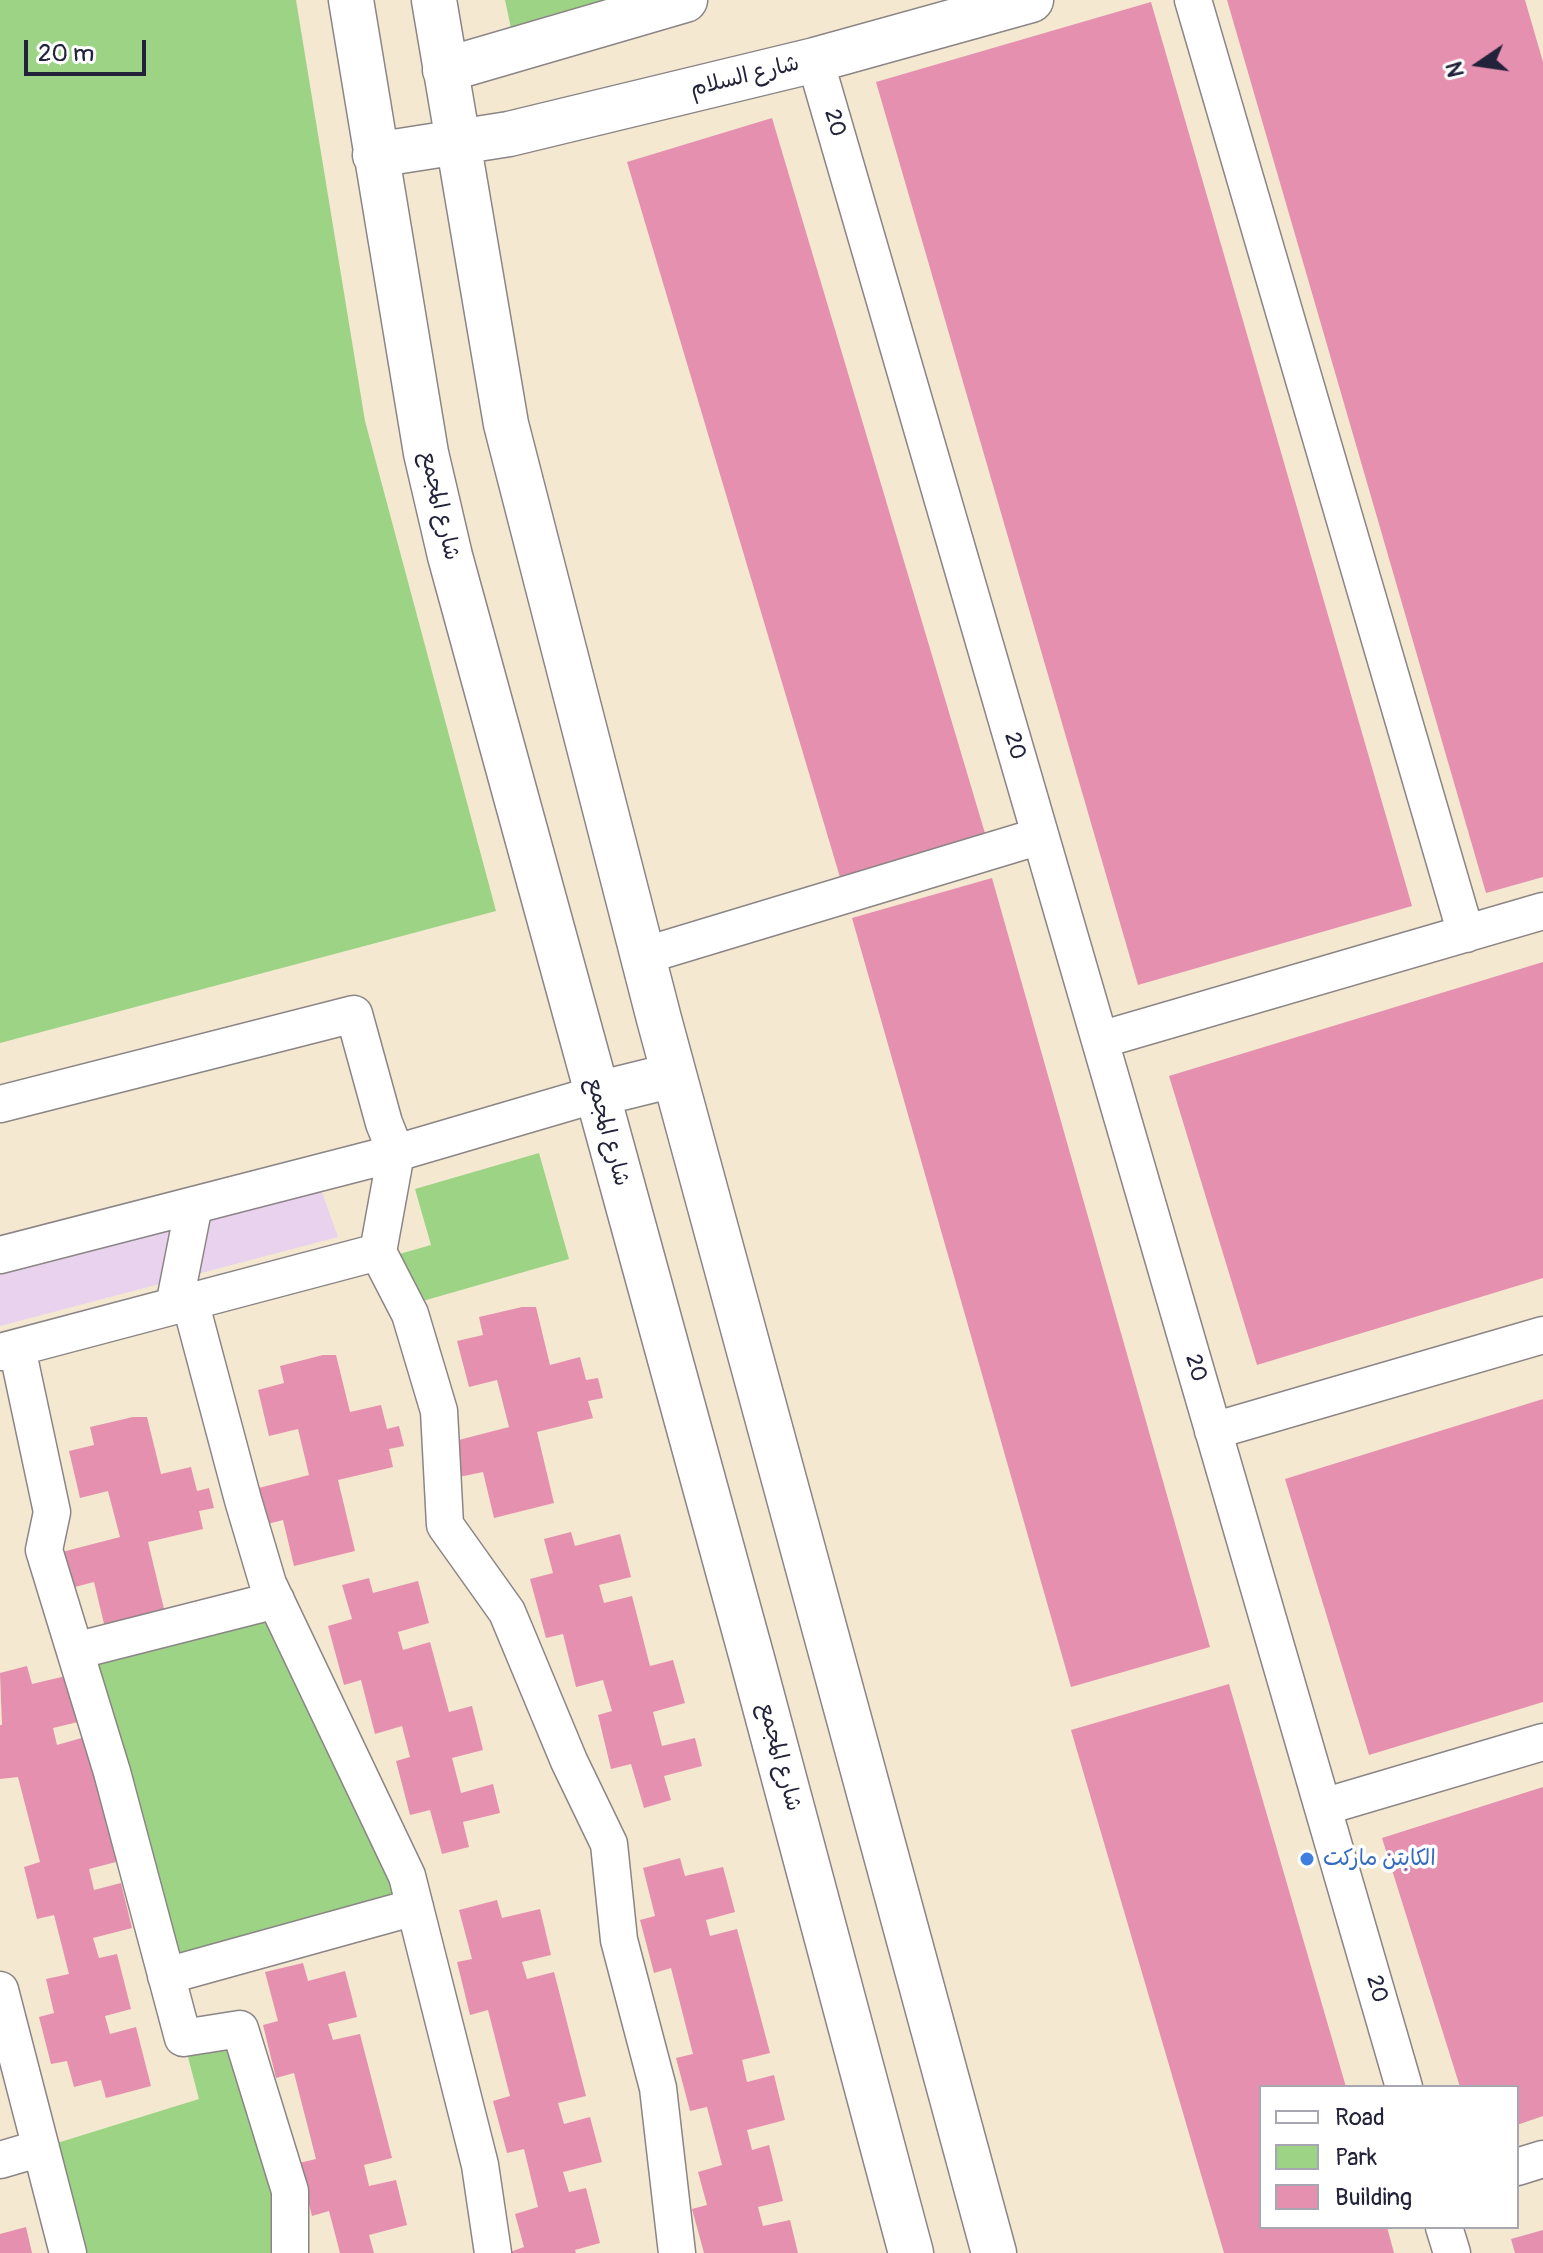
<!DOCTYPE html>
<html>
<head>
<meta charset="utf-8">
<style>
	body { margin:0 }
	#map { position:relative; width:1543px; height:2253px; overflow:hidden; background:#f4e8d1; font-family:Pangolin,sans-serif }
	canvas { display:block }
	.legend { position:absolute; left:1259px; top:2085px; width:260px; height:144px; box-sizing:border-box; background:#fff; border:2px solid #a7a7b1; margin:0; padding:10px 14px; list-style:none; font-size:24px; color:#22223b }
	.legend li { display:flex; align-items:center; gap:16px; height:40px }
	.legend b { width:40px; border:2px solid #a7a7b1 }
	.north { position:absolute; left:1439px; top:24px; width:80px; height:80px; -webkit-text-stroke:6px #fff; paint-order:stroke; rotate:257deg; font-size:22px; font-weight:700; line-height:32px; text-align:center; color:#22223b }
	.north::after { content:''; display:block; margin:auto; width:28px; height:36px; background:#22223b; clip-path:polygon(50% 0,100% 100%,50% 72%,0 100%) }
	.scale { position:absolute; left:24px; top:40px; width:122px; height:36px; box-sizing:border-box; border:4px solid #22223b; border-top:0; padding-left:10px; font-size:24px; line-height:28px; white-space:nowrap; color:#22223b; -webkit-text-stroke:6px #fff; paint-order:stroke }
</style>
</head>
<body>
<div id="map">
<canvas width="1543" height="2253"></canvas>
<ul class="legend">
<li><b style="height:10px;background:#fff"></b>Road</li>
<li><b style="height:22px;background:#9dd385"></b>Park</li>
<li><b style="height:22px;background:#e590af"></b>Building</li>
</ul>
<div class="north">N</div>
<div class="scale">20 m</div>
</div>
<script>
const ctx = document.querySelector('canvas').getContext('2d');
ctx.lineJoin = 'round';
function fillPath(path, color) {
  ctx.fillStyle = color;
  ctx.fill(path, 'evenodd');
}
function poly(rows) {
  const path = new Path2D();
  for (const r of rows) {
    path.moveTo(r[0], r[1]);
    for (let i = 2; i < r.length; i += 2) path.lineTo(r[i], r[i + 1]);
  }
  return path;
}
function trace(path, color, width, dash) {
  ctx.strokeStyle = color;
  ctx.lineWidth = width;
  ctx.lineCap = dash ? 'butt' : 'round';
  ctx.setLineDash(dash || []);
  ctx.stroke(path);
}
function label(font, color, halo, rows, align = 'center') {
  ctx.font = font + ' Pangolin,"Playpen Sans Arabic",sans-serif';
  ctx.lineWidth = 7;
  ctx.setLineDash([]);
  ctx.textBaseline = 'middle';
  ctx.strokeStyle = halo;
  ctx.fillStyle = color;
  for (const [text, x, y, turn = 0] of rows) {
    ctx.save();
    ctx.translate(x, y);
    ctx.rotate((+turn || 0) * Math.PI / 180);
    ctx.textAlign = isNaN(turn) ? turn : align;
    if (halo) ctx.strokeText(text, 0, 0);
    ctx.fillText(text, 0, 0);
    ctx.restore();
  }
}
fillPath(poly([
	[319,1184,338,1237,0,1326,0,1267]
]), '#e8d2ee');
fillPath(poly([
	[0,0,296,0,365,421,496,911,0,1043],
	[505,0,618,0,512,33],
	[539,1153,569,1259,409,1305,396,1255,431,1245,415,1189],
	[276,1600,415,1907,166,1976,75,1651],
	[240,2029,290,2253,68,2253,41,2148,199,2099,183,2038]
]), '#9dd385');
fillPath(poly([
	[1227,0,1525,0,1543,62,1543,877,1486,893],
	[1151,2,1412,906,1138,985,876,82],
	[772,118,987,840,842,884,627,162],
	[992,878,1210,1647,1071,1687,852,918],
	[1543,962,1543,1278,1257,1365,1169,1076],
	[522,1307,536,1307,550,1365,580,1357,586,1380,598,1378,603,1398,588,1401,593,1418,537,1432,554,1503,494,1518,483,1472,459,1477,451,1442,509,1427,497,1380,469,1387,457,1341,483,1335,479,1317],
	[323,1355,336,1355,350,1412,381,1405,387,1429,399,1426,404,1446,389,1449,393,1467,338,1480,355,1551,294,1566,283,1520,260,1526,251,1490,309,1475,298,1429,269,1436,258,1390,284,1383,280,1366],
	[1543,1399,1543,1702,1369,1755,1285,1479],
	[133,1417,147,1417,161,1474,191,1467,197,1491,209,1488,214,1508,199,1511,203,1529,148,1542,165,1613,105,1628,94,1582,71,1588,62,1552,120,1537,108,1491,80,1498,69,1451,94,1445,90,1427],
	[571,1532,575,1546,620,1534,631,1577,599,1585,604,1603,632,1596,650,1666,673,1660,685,1703,653,1712,662,1746,695,1738,702,1766,664,1776,671,1800,644,1808,631,1764,611,1769,598,1715,612,1711,603,1680,576,1687,563,1634,546,1638,530,1579,553,1573,544,1539],
	[369,1578,373,1593,418,1581,429,1623,398,1632,403,1650,430,1642,449,1712,472,1706,483,1750,452,1758,461,1793,493,1784,500,1813,463,1822,469,1847,442,1854,430,1810,410,1815,396,1761,410,1757,402,1726,375,1734,361,1680,344,1685,328,1626,352,1619,342,1585],
	[27,1666,32,1684,70,1675,82,1721,53,1728,57,1745,85,1737,116,1862,89,1869,94,1890,121,1883,132,1928,93,1938,99,1958,117,1954,131,2009,105,2016,110,2034,136,2027,151,2086,106,2098,101,2080,74,2087,67,2061,51,2064,39,2017,54,2013,46,1979,69,1974,54,1915,37,1919,24,1867,40,1862,18,1777,0,1779,0,1725,2,1725,0,1673],
	[1229,1684,1346,2087,1261,2087,1261,2227,1387,2227,1394,2253,1224,2253,1071,1730],
	[1543,1787,1543,2116,1517,2125,1517,2087,1460,2087,1382,1838],
	[680,1858,685,1876,723,1867,735,1912,706,1920,710,1936,737,1929,770,2053,742,2060,747,2082,774,2075,785,2120,747,2130,752,2150,769,2145,783,2201,758,2207,763,2226,790,2220,798,2253,704,2253,692,2209,707,2205,698,2172,722,2165,707,2107,690,2111,676,2058,693,2054,671,1968,654,1973,640,1920,655,1916,643,1868],
	[497,1900,502,1918,540,1909,551,1955,522,1962,527,1979,554,1972,586,2096,558,2103,564,2124,590,2117,602,2162,563,2172,569,2192,586,2188,600,2243,575,2250,576,2253,507,2253,524,2247,515,2214,538,2207,524,2149,507,2153,493,2101,510,2096,488,2010,470,2015,457,1962,472,1959,459,1910],
	[303,1963,308,1981,345,1971,357,2017,328,2024,333,2040,360,2034,392,2158,364,2165,369,2186,396,2180,407,2225,369,2235,374,2253,340,2253,329,2211,312,2216,299,2163,316,2159,294,2073,276,2078,263,2025,278,2021,265,1972],
	[26,2227,32,2253,0,2253,0,2234],
	[1543,2230,1543,2253,1515,2253,1511,2239]
]), '#e590af');
const street = poly([
	[1193,0,1466,934],
	[815,60,1404,2087],
	[643,956,1040,836],
	[1100,1040,1543,911],
	[0,1104,354,1014,384,1123,396,1153,378,1252,410,1314,439,1411,445,1525,507,1612,569,1761,609,1844,619,1940,658,2088,677,2253],
	[0,1255,396,1153,597,1094],
	[190,1301,243,1500,268,1584,407,1876,480,2165,493,2253],
	[174,1306,194,1205],
	[17,1348,52,1512,44,1550,112,1772,183,2038,240,2029,290,2191,290,2253],
	[0,1352,378,1252],
	[1213,1431,1543,1335],
	[75,1651,276,1600],
	[1323,1807,1543,1742],
	[166,1976,415,1907],
	[0,1990,68,2253],
	[0,2160,41,2148],
	[1517,2167,1543,2159],
	[1444,2227,1452,2253]
]);
const secondary = poly([
	[351,0,426,453,450,556,753,1662,911,2253],
	[434,0,506,424,659,1019,994,2253],
	[445,70,685,0],
	[375,155,509,134,815,60,1031,0],
	[597,1094,674,1075]
]);
trace(street, '#8b8586', 39);
trace(secondary, '#8b8586', 47);
trace(street, '#fff', 36);
trace(secondary, '#fff', 44);
for (const [x, y, r, color] of [
	[1307,1859,8,"#3f7fe0"]
]) {
  const dot = new Path2D();
  dot.arc(x, y, r, 0, 2 * Math.PI);
  ctx.fillStyle = color;
  ctx.fill(dot);
  trace(dot, '#fff', 3);
}
label('22px', '#22223b', '#fff', [
	["شارع السلام",745,77,-14],
	["20",834,123,74],
	["شارع المجمع",439,506,77],
	["20",1014,746,74],
	["شارع المجمع",607,1132,75],
	["20",1195,1368,74],
	["شارع المجمع",779,1757,75],
	["20",1376,1989,74]
]);
label('22px', '#366cbe', '#fff', [
	["الكابتن ماركت",1323,1859]
], 'left');
</script>
</body>
</html>
